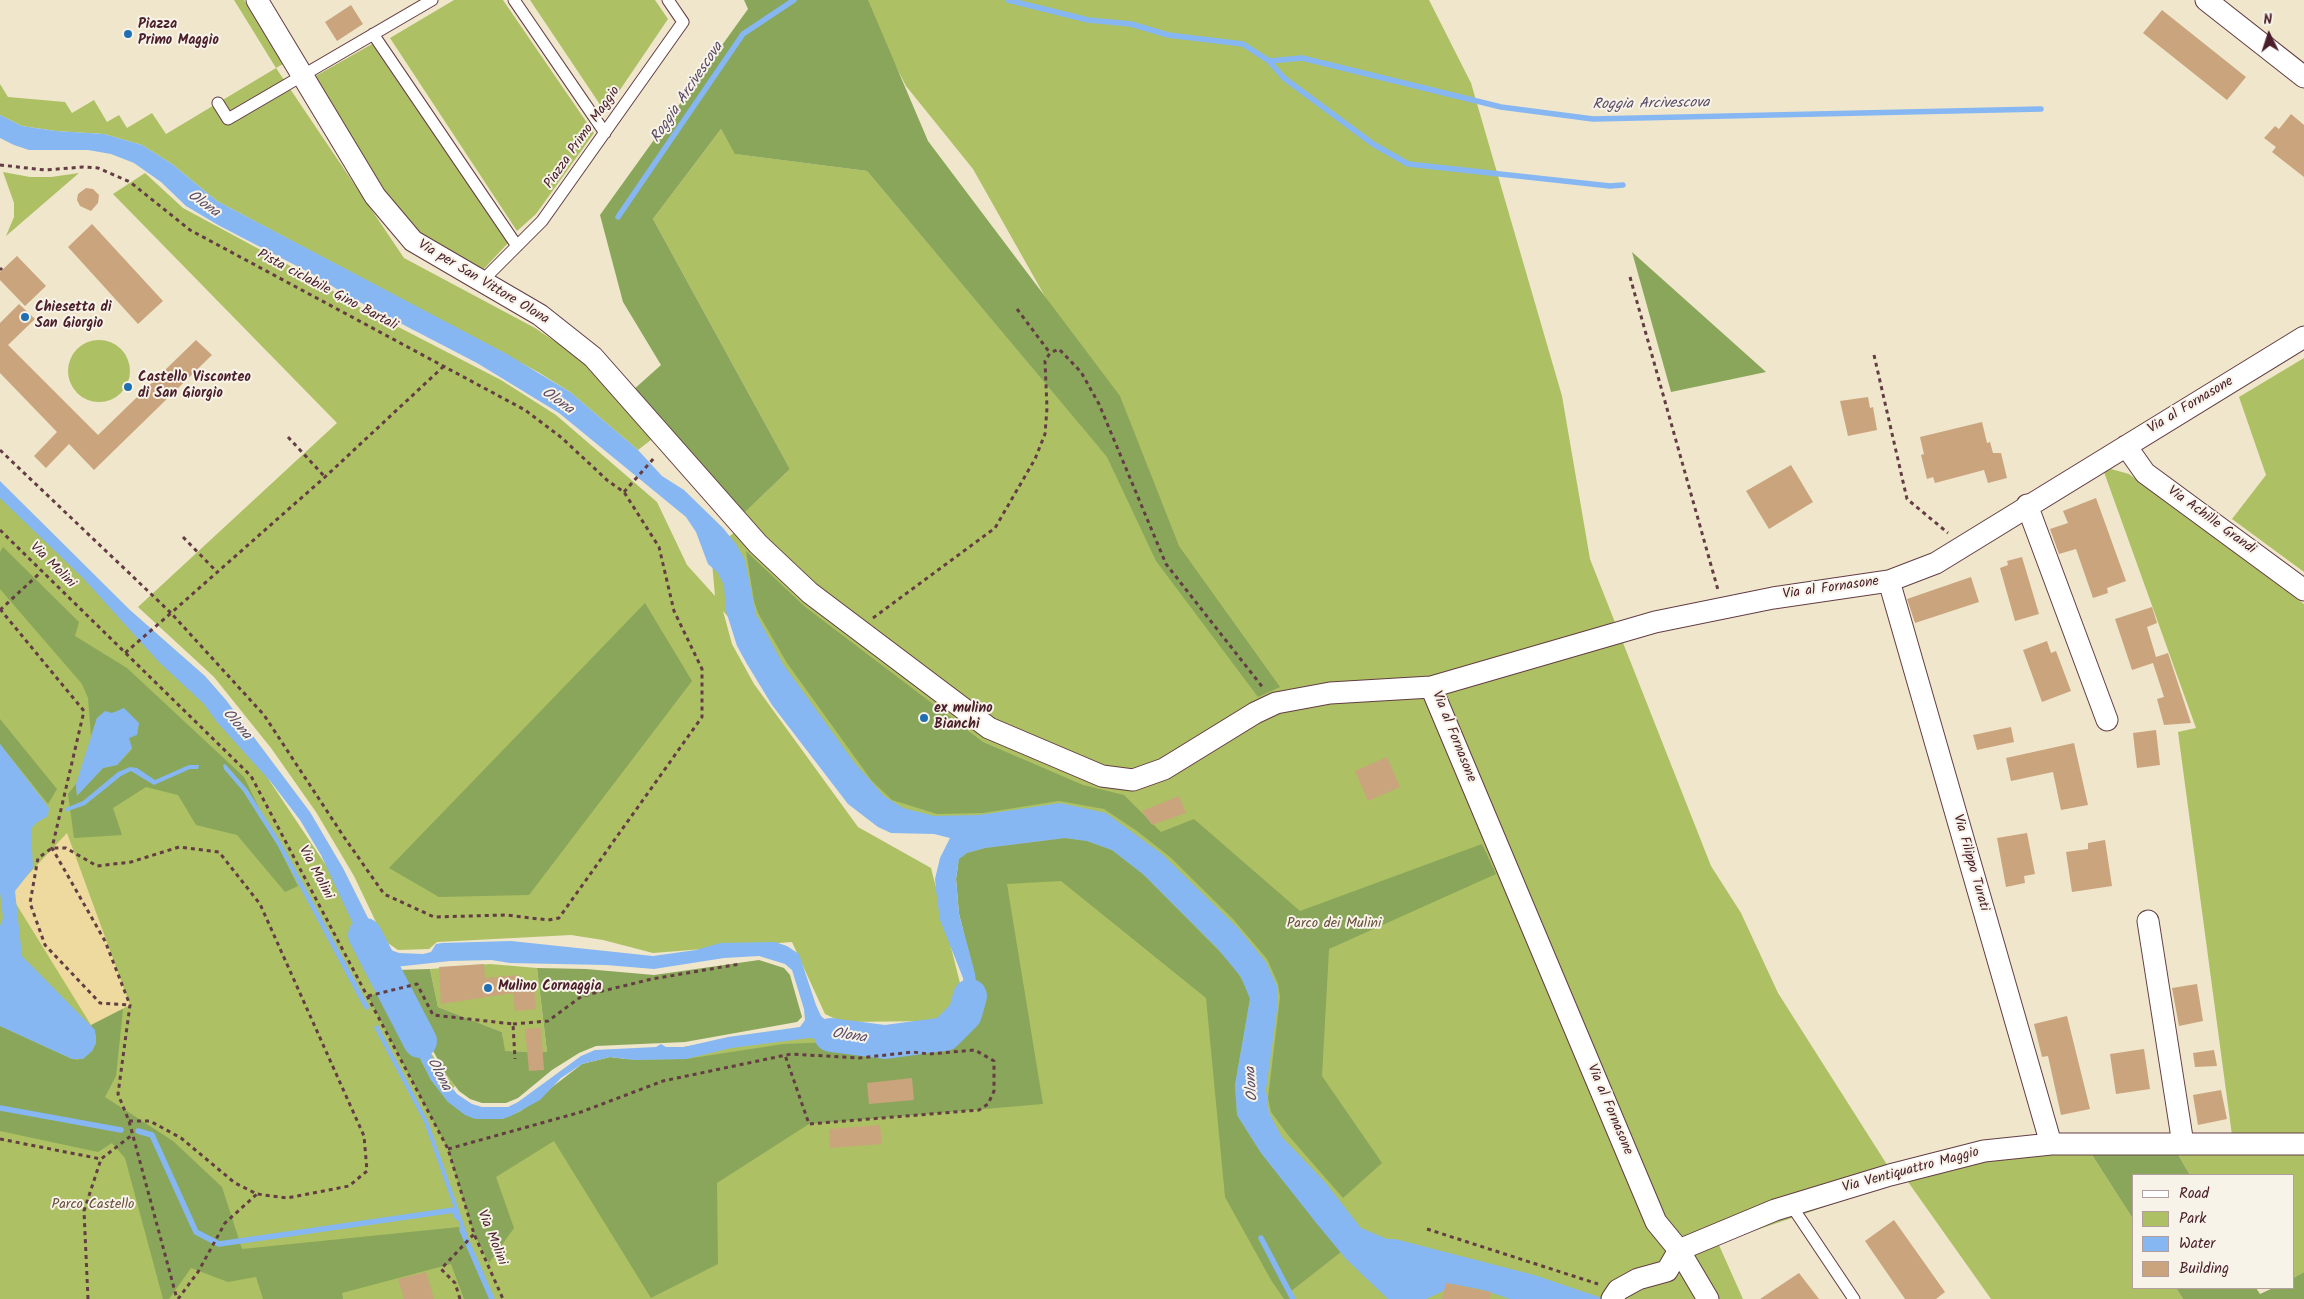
<!DOCTYPE html>
<html>
<head>
<meta charset="utf-8">
<style>
	body { margin:0 }
	#map { position:relative; width:2304px; height:1299px; overflow:hidden; background:#efe6cc; font-family:Kalam,sans-serif }
	canvas { display:block }
	.legend { position:absolute; left:2132px; top:1174px; width:162px; height:115px; box-sizing:border-box; background:#f7f3e8; border:1px solid #b29e9c; margin:0; padding:6px 9px; list-style:none; font-size:15px; color:#4a1f2b }
	.legend li { display:flex; align-items:center; gap:10px; height:25px }
	.legend b { width:25px; border:1px solid #b29e9c }
	.north { position:absolute; left:2244px; top:10px; width:50px; height:50px; -webkit-text-stroke:4px #f7f3e8; paint-order:stroke; rotate:356deg; font-size:14px; font-weight:700; line-height:20px; text-align:center; color:#4a1f2b }
	.north::after { content:''; display:block; margin:auto; width:18px; height:22px; background:#4a1f2b; clip-path:polygon(50% 0,100% 100%,50% 72%,0 100%) }
</style>
</head>
<body>
<div id="map">
<canvas width="2304" height="1299"></canvas>
<ul class="legend">
<li><b style="height:6px;background:#fff"></b>Road</li>
<li><b style="height:14px;background:#adc064"></b>Park</li>
<li><b style="height:14px;background:#86b7f2"></b>Water</li>
<li><b style="height:14px;background:#caa47d"></b>Building</li>
</ul>
<div class="north">N</div>
</div>
<script>
const ctx = document.querySelector('canvas').getContext('2d');
ctx.lineJoin = 'round';
function fillPath(path, color) {
  ctx.fillStyle = color;
  ctx.fill(path, 'evenodd');
}
function poly(rows) {
  const path = new Path2D();
  for (const r of rows) {
    if (r.length === 3) {
      path.moveTo(r[0] + r[2], r[1]);
      path.arc(r[0], r[1], r[2], 0, 2 * Math.PI);
      continue;
    }
    path.moveTo(r[0], r[1]);
    for (let i = 2; i < r.length; i += 2) path.lineTo(r[i], r[i + 1]);
  }
  return path;
}
function trace(path, color, width, dash) {
  ctx.strokeStyle = color;
  ctx.lineWidth = width;
  ctx.lineCap = dash ? 'butt' : 'round';
  ctx.setLineDash(dash || []);
  ctx.stroke(path);
}
function label(font, color, halo, rows, align = 'center') {
  ctx.font = font + ' Kalam,sans-serif';
  ctx.lineWidth = 4;
  ctx.setLineDash([]);
  ctx.textBaseline = 'middle';
  ctx.strokeStyle = halo;
  ctx.fillStyle = color;
  for (const [text, x, y, turn = 0] of rows) {
    ctx.save();
    ctx.translate(x, y);
    ctx.rotate((+turn || 0) * Math.PI / 180);
    ctx.textAlign = isNaN(turn) ? turn : align;
    if (halo) ctx.strokeText(text, 0, 0);
    ctx.fillText(text, 0, 0);
    ctx.restore();
  }
}
fillPath(poly([
	[234,0,244,0,283,64,276,68,404,258,535,328,584,361,656,436,638,450,570,392,538,372,217,201,172,164,142,145,104,134,56,131,22,126,0,115,0,84,8,97,65,102,72,113,94,100,107,122,119,115,127,128,152,113,166,134,276,68],
	[454,0,503,0,594,133,536,214,517,231,390,38],
	[530,0,655,0,668,19,605,112],
	[862,0,1429,0,1471,83,1562,396,1590,559,1711,866,1741,913,1778,993,1898,1182,1718,1243,1743,1299,0,1299,0,482,70,551,261,768,378,943,428,1049,455,1086,445,1097,488,1120,635,1055,821,1024,880,1034,919,1032,958,1013,968,994,956,838,846,797,784,681,723,611,732,644,754,684,858,827,931,868,960,983,957,1005,936,1021,842,1022,825,1014,792,942,653,953,603,940,571,935,437,942,429,949,398,950,385,941,354,876,316,812,271,748,214,677,138,607,337,423,113,194,145,173,183,208,320,282,348,301,501,380,556,415,657,502,687,565,715,596,711,551,746,523,740,517,790,469,653,219,721,129,736,154,867,171,1099,447,1122,433,973,169,906,86],
	[372,44,508,243,480,273,421,236,383,194,314,77],
	[3,172,30,177,51,177,79,173,6,236,14,217,14,203],
	[99,371,31],
	[2304,358,2304,572,2232,519,2266,475,2239,397],
	[2111,469,2129,474,2304,604,2304,1272,2293,1278,2293,1175,2190,1175,2172,1144,2233,1143,2178,732,2196,728,2104,472],
	[490,964,537,968,547,1052,504,1051,502,1032,438,1007,430,969],
	[2085,1144,2133,1219,2133,1288,2176,1288,2183,1299,1991,1299,1901,1172]
]), '#adc064');
fillPath(poly([
	[744,0,868,0,928,141,1120,396,1179,546,1280,687,1258,697,1156,561,1107,457,867,171,735,154,721,129,653,219,790,469,740,517,632,391,661,365,623,302,600,215,748,9],
	[1632,252,1766,372,1671,392],
	[3,547,79,622,75,636,127,668,244,777,260,810,247,789,225,764,224,769,243,791,278,846,298,886,285,892,237,835,196,825,178,795,146,787,113,808,122,835,74,838,68,794,76,784,77,795,103,768,117,765,132,749,112,713,97,718,91,736,88,698,82,684,0,589,0,552],
	[746,551,804,606,983,742,1083,785,1124,795,1161,832,1194,819,1300,911,1482,844,1496,874,1329,949,1322,1076,1382,1163,1343,1198,1288,1135,1271,1112,1268,1098,1280,997,1278,984,1267,959,1233,919,1170,857,1137,831,1104,809,1059,801,983,813,937,814,892,800,872,781,787,663,758,613,754,601],
	[645,603,692,681,529,895,439,897,389,868],
	[0,719,57,789,48,804,0,744],
	[1065,838,1087,841,1112,850,1144,875,1233,965,1247,988,1250,999,1235,1085,1237,1115,1261,1153,1341,1252,1290,1292,1293,1299,1284,1299,1271,1280,1225,1197,1206,998,1061,881,1007,884,1043,1104,809,1124,717,1183,718,1264,651,1298,554,1141,496,1177,514,1228,489,1263,474,1234,448,1149,368,996,385,991,431,1080,448,1102,502,1119,520,1112,582,1064,610,1057,634,1060,686,1059,783,1044,960,1037,976,1012,977,999,975,974,959,914,956,879,959,859,967,853,985,848],
	[759,960,784,968,790,975,802,1017,797,1022,685,1042,596,1046,579,1053,552,1070,518,1098,506,1103,482,1103,470,1099,459,1091,446,1074,392,978,398,970,430,969,438,1007,502,1032,505,1051,547,1052,537,968,586,969,654,975],
	[124,1000,116,1076,105,1097,173,1141,222,1187,242,1249,459,1227,490,1299,464,1299,451,1264,342,1293,343,1299,263,1299,256,1277,228,1282,191,1268,169,1299,163,1299,125,1158,112,1143,98,1152,0,1131,0,1026,72,1059,78,1060,92,1051,96,1043,96,1036,91,1025],
	[2085,1144,2172,1144,2190,1175,2133,1175,2133,1219],
	[2304,1272,2304,1299,2183,1299,2176,1288,2256,1288,2260,1294,2273,1288,2293,1288,2293,1278]
]), '#8aa65a');
fillPath(poly([
	[67,833,130,1005,91,1025,10,894]
]), '#eeda9e');
fillPath(poly([
	[0,115,22,126,56,131,104,134,142,145,172,164,217,201,505,353,570,392,638,450,662,476,684,490,723,528,736,544,745,560,756,614,783,664,854,762,884,796,903,808,934,816,979,815,1060,803,1106,813,1162,854,1238,928,1266,962,1277,986,1278,1003,1266,1090,1269,1113,1282,1137,1325,1182,1361,1228,1387,1239,1395,1239,1534,1275,1605,1299,1510,1299,1483,1290,1452,1284,1448,1289,1426,1299,1388,1299,1346,1259,1317,1224,1261,1153,1237,1115,1235,1085,1250,999,1241,977,1217,948,1144,875,1112,850,1087,841,1065,838,985,848,967,853,959,859,956,879,959,914,975,974,977,999,976,1012,968,1025,938,1036,890,1041,856,1042,809,1038,731,1048,686,1059,634,1060,610,1057,582,1064,561,1078,540,1100,511,1116,502,1119,475,1119,465,1115,448,1102,431,1080,392,1003,402,999,441,1074,457,1094,472,1104,482,1107,508,1107,518,1102,581,1056,595,1050,656,1047,661,1044,666,1047,684,1047,728,1037,800,1027,805,1020,804,1009,792,970,785,964,759,956,724,958,654,969,606,965,510,963,491,960,450,961,395,967,392,969,393,973,382,976,355,928,321,855,300,820,271,782,217,722,204,704,159,662,83,578,0,498,0,481,130,610,205,676,226,700,310,812,343,868,380,942,391,950,399,953,423,954,431,952,436,944,442,943,511,941,653,956,696,950,720,943,775,942,787,946,799,954,816,1005,821,1016,829,1023,857,1030,937,1024,955,1015,965,997,963,978,940,920,936,890,935,879,940,858,950,838,934,834,891,833,878,827,848,804,772,705,747,664,737,646,726,611,724,585,718,573,708,564,696,532,686,517,559,413,477,363,350,297,314,275,218,225,186,206,161,182,134,163,111,154,88,150,29,150,14,145,0,138],
	[124,708,139,723,137,735,129,738,132,748,117,765,103,768,77,796,76,784,97,718,105,711,112,713],
	[0,744,49,808,48,816,36,823,31,829,33,868,15,891,22,956,95,1030,96,1043,92,1051,83,1059,72,1059,0,1026,0,926,3,918,0,892],
	[225,764,247,789,282,844,370,1008,366,1010,362,1004,278,846,243,791,224,769,223,765],
	[189,765,199,765,198,769,190,769,154,785,131,771,121,776,85,805,65,812,66,808,83,801,118,772,130,767,137,768,155,780],
	[378,1025,428,1121,468,1236,464,1237,424,1122,374,1027]
]), '#86b7f2');
trace(poly([
	[1008,0,1088,20,1131,24,1168,35,1243,44,1269,61,1284,78,1373,144,1408,164,1610,186,1623,185],
	[1269,61,1302,58,1501,107,1593,119,2041,109],
	[618,217,743,34,794,0],
	[0,1108,121,1130],
	[138,1131,152,1135,196,1232,219,1244,454,1210,457,1217],
	[462,1230,492,1299],
	[1261,1238,1293,1299]
]), '#86b7f2', 5.5);
trace(poly([
	[365,935,420,1041],
	[831,1035,885,1042,945,1034,965,1014,970,996]
]), '#86b7f2', 34);
fillPath(poly([
	[351,5,363,24,337,41,325,22],
	[2162,10,2246,77,2227,100,2143,33],
	[2291,114,2304,125,2304,177,2272,152,2276,147,2264,138,2275,126,2279,129],
	[86,188,93,189,99,195,98,203,91,211,80,206,77,200,78,194],
	[92,224,163,301,138,324,68,247],
	[17,256,46,286,25,306,0,280,0,272],
	[19,304,35,319,8,345,98,435,196,340,212,355,94,470,69,444,46,468,34,456,57,432,0,373,0,323],
	[1868,397,1870,408,1873,407,1877,430,1848,436,1840,401],
	[1982,422,1987,443,1990,442,1993,453,2001,453,2007,478,1988,483,1984,470,1935,483,1933,477,1927,479,1921,455,1924,454,1920,437],
	[1791,465,1813,502,1769,529,1746,491],
	[2096,498,2126,581,2107,588,2108,593,2093,598,2076,549,2059,554,2050,529,2068,523,2063,511],
	[2022,557,2039,614,2015,621,2000,568,2008,565,2007,561],
	[1971,577,1979,602,1915,623,1907,599],
	[2152,607,2157,623,2147,627,2156,657,2168,653,2191,723,2164,725,2157,699,2164,697,2153,663,2132,670,2115,619],
	[2047,641,2051,653,2056,651,2071,691,2042,702,2023,650],
	[2011,727,2014,742,1977,750,1973,735],
	[2156,730,2160,765,2137,768,2133,733],
	[2074,743,2088,805,2061,810,2053,772,2011,781,2006,758],
	[1387,757,1400,787,1368,801,1355,771],
	[1179,796,1186,813,1152,825,1142,811],
	[2027,833,2035,874,2024,876,2025,883,2006,887,1997,838],
	[2105,840,2112,886,2072,892,2066,852,2088,849,2088,843],
	[484,964,485,978,518,975,520,987,534,986,536,1009,515,1011,513,993,441,1004,439,967],
	[2197,984,2203,1021,2179,1026,2172,988],
	[2067,1016,2090,1109,2061,1115,2048,1056,2042,1057,2034,1024],
	[541,1028,544,1070,529,1071,525,1029],
	[2144,1049,2150,1089,2116,1094,2110,1054],
	[2214,1050,2217,1066,2195,1067,2193,1053],
	[912,1078,914,1100,869,1104,867,1083],
	[2221,1090,2227,1119,2198,1125,2193,1095],
	[880,1125,882,1144,830,1148,829,1129],
	[1894,1220,1945,1292,1936,1299,1905,1299,1865,1241],
	[426,1272,434,1299,404,1299,398,1279],
	[1799,1273,1819,1299,1760,1299],
	[1446,1283,1491,1292,1490,1299,1442,1299]
]), '#caa47d');
const lane = poly([
	[514,0,605,133],
	[373,34,517,246],
	[218,103,228,119,432,0],
	[481,282,542,221,683,22,668,0],
	[1791,1205,1854,1299]
]);
const street = poly([
	[257,0,375,196,413,241,540,315,593,357,758,544,810,593,989,728,1102,776,1133,780,1164,769,1255,713,1276,703,1330,693,1431,687,1655,622,1773,598,1889,581,1936,563,2304,337],
	[2206,0,2304,77],
	[2126,446,2145,473,2304,590],
	[2027,505,2107,720],
	[1889,581,2051,1144],
	[1431,687,1656,1222,1679,1250,1708,1299],
	[2148,921,2183,1144],
	[1679,1250,1775,1210,1890,1175,1984,1151,2051,1144,2304,1144],
	[1612,1299,1618,1290,1638,1279,1667,1271,1679,1250]
]);
trace(lane, '#633d43', 13);
trace(street, '#633d43', 23);
trace(poly([
	[0,165,45,170,83,167,98,168,130,182,190,230,525,410,562,438,608,481,624,492,659,547,674,611,702,669,702,717,559,918,548,920,506,915,434,917,384,894,344,837,264,715,171,613,125,653],
	[0,268,2,270],
	[1630,277,1718,590],
	[1017,309,1050,353],
	[1874,355,1907,499,1948,533],
	[288,437,325,477],
	[0,450,171,613,325,477,444,366],
	[624,492,655,457],
	[0,530,251,776,448,1149,474,1234,503,1299],
	[183,537,218,573],
	[0,609,84,711,52,848,105,941,130,1005,118,1094,129,1121,177,1299],
	[0,610,42,571],
	[873,618,995,528,1035,459,1045,434,1047,408,1045,361,1050,353,1059,349,1081,372,1099,404,1166,564,1264,689],
	[368,996,417,984,433,1015,513,1024,515,1059],
	[513,1024,548,1021,582,996,652,979,740,964],
	[129,1121,150,1121,181,1138,235,1183,257,1194,287,1198,349,1186,367,1171,364,1136,260,904,219,852,179,847,131,862,97,866,66,848,52,848,38,858,30,903,45,945,100,1003,130,1005],
	[0,1139,101,1159,132,1135],
	[448,1149,581,1112,663,1081,791,1054,859,1058,913,1052,929,1054,975,1050,994,1061,994,1091,988,1104,979,1110,809,1124,785,1055],
	[1427,1229,1598,1284],
	[88,1299,84,1211,101,1159],
	[178,1299,198,1272,225,1223,257,1194],
	[460,1299,455,1283,441,1269,474,1234]
]), '#633d43', 3, [4, 4]);
trace(lane, '#fff', 11);
trace(street, '#fff', 21);
for (const [x, y, r, color] of [
	[128,34,5,"#1f6fb2"],
	[25,317,5,"#1f6fb2"],
	[128,387,5,"#1f6fb2"],
	[924,718,5,"#1f6fb2"],
	[488,988,5,"#1f6fb2"]
]) {
  const dot = new Path2D();
  dot.arc(x, y, r, 0, 2 * Math.PI);
  ctx.fillStyle = color;
  ctx.fill(dot);
  trace(dot, '#f7f3e8', 2);
}
label('bold 14px', '#4a1f2b', '#f7f3e8', [
	["Piazza",138,26],
	["Primo Maggio",138,42],
	["Chiesetta di",35,309],
	["San Giorgio",35,325],
	["Castello Visconteo",138,379],
	["di San Giorgio",138,395],
	["ex mulino",934,710],
	["Bianchi",934,726],
	["Mulino Cornaggia",498,988]
], 'left');
label('14px', '#4a1f2b', '#f7f3e8', [
	["Piazza Primo Maggio",583,138,-55],
	["Via per San Vittore Olona",483,283,31],
	["Pista ciclabile Gino Bartali",327,291,28],
	["Via al Fornasone",2191,406,-31],
	["Via Achille Grandi",2211,521,36],
	["Via Molini",52,566,45],
	["Via al Fornasone",1831,589,-8],
	["Via al Fornasone",1453,737,68],
	["Via Filippo Turati",1970,863,74],
	["Via Molini",315,873,62],
	["Via al Fornasone",1609,1110,67],
	["Via Ventiquattro Maggio",1911,1171,-15],
	["Via Molini",491,1238,68]
]);
label('14px', '#684f3c', '#f7f3e8', [
	["Parco dei Mulini",1334,925],
	["Parco Castello",93,1206]
]);
label('italic 15px', '#5c4d67', '#f7f3e8', [
	["Roggia Arcivescova",688,93,-56],
	["Roggia Arcivescova",1651,105,-1],
	["Olona",203,205,35],
	["Olona",557,402,35],
	["Olona",236,725,49],
	["Olona",849,1037,8],
	["Olona",438,1075,62],
	["Olona",1253,1084,-94]
]);
</script>
</body>
</html>
